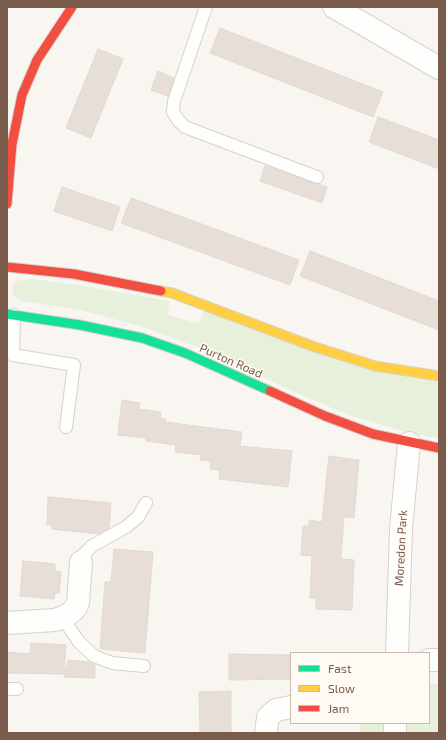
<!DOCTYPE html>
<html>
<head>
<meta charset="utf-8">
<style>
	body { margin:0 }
	#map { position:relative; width:446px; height:740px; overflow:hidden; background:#f9f5f0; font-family:"Exo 2",sans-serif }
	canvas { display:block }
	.frame { position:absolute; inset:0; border:8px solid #7a5c4d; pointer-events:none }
	.legend { position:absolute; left:290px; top:652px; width:140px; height:72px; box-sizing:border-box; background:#fffaf3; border:1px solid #cabbb1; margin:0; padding:5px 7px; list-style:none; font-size:12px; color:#7a5c4d }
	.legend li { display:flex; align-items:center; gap:8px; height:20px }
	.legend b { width:20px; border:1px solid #cabbb1 }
</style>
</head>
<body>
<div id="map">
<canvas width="446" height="740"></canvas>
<div class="frame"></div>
<ul class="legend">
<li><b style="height:5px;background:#16e098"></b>Fast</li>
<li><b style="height:5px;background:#ffcf43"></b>Slow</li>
<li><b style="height:5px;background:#f24e42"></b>Jam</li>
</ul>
</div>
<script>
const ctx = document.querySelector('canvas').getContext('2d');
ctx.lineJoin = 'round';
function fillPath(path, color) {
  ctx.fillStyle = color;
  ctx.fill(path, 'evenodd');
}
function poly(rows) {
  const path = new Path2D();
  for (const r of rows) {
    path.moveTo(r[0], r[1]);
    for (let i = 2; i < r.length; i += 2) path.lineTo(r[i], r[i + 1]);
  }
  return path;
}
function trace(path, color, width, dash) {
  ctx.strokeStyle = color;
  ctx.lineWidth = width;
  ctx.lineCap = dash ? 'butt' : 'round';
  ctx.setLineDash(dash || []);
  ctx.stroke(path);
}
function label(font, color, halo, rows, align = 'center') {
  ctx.font = font + ' "Exo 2",sans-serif';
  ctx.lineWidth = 3;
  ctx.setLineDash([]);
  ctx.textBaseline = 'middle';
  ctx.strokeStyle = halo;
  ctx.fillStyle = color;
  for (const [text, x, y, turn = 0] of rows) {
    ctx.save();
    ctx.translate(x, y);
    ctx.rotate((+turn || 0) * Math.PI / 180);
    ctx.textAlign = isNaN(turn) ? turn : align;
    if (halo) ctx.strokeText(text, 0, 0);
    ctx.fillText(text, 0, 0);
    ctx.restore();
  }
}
fillPath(poly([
	[33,279,79,285,169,301,168,315,199,324,204,310,439,382,439,438,413,434,349,415,294,392,221,356,143,327,81,310,21,301,13,295,12,288,16,281],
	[429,684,439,684,439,733,405,733,405,723,429,723],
	[361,723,386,723,388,733,360,733]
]), '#e7f0db');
const building = poly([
	[220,28,383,92,373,117,210,53,220,28],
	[98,49,123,59,91,138,66,128,98,49],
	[158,71,174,78,168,96,151,90,158,71],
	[378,117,439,140,439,169,369,142,378,117],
	[265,166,327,187,322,203,260,181,265,166],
	[62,187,120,207,112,231,54,211,62,187],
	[131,198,299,260,290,285,121,223,131,198],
	[310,251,439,301,439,330,300,276,310,251],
	[122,400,140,403,139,409,161,412,160,418,166,419,165,422,242,432,240,446,292,451,288,487,219,479,220,470,210,469,211,461,200,460,201,455,175,452,176,445,146,441,146,438,118,435,122,400],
	[329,456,359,460,354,518,344,517,341,559,354,560,352,610,316,609,316,598,310,598,312,556,301,555,303,526,309,526,309,520,322,522,329,456],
	[48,497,111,503,109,528,99,534,52,529,52,525,47,525,48,497],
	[114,549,153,552,145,653,100,649,105,582,111,582,114,549],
	[23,561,55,564,55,571,61,572,59,593,55,593,54,599,20,596,23,561],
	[31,643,66,645,64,674,7,673,7,652,30,654,31,643],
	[229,654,291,655,291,679,229,680,229,654],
	[68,660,89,662,95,665,95,678,64,677,68,660],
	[231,691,231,733,200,733,199,692,231,691]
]);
fillPath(building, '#e6ded7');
trace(building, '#e2d8d2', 1);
const lane = poly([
	[206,7,174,101,173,112,178,120,185,127,317,177],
	[14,315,13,355,74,365,66,427],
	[81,562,82,556,92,546,126,527,138,517,146,503],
	[62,617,79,642,94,656,112,663,144,666],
	[7,689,17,689]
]);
const street = poly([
	[334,7,439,68],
	[7,623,55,620,66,616,74,610,78,603,81,562],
	[397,653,401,529,409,443],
	[429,660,439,660],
	[266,733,268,717,276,710,291,707],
	[395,733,395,723]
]);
const fast = poly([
	[7,314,80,325,142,338,185,353,270,391]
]);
const slow = poly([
	[161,291,172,293,312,346,375,366,439,376]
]);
const jam = poly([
	[7,204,12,144,22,95,37,60,72,7],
	[7,267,74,274,161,291],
	[270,391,325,416,373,434,439,448]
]);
trace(lane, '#d7d1cb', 14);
trace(street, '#d7d1cb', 24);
trace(fast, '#d9d2cb', 11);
trace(slow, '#d9d2cb', 11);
trace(jam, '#d9d2cb', 11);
trace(lane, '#fefefd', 12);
trace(street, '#fefefd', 22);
trace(fast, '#16e098', 9);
trace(slow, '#ffcf43', 9);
trace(jam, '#f24e42', 9);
label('12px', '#7a5c4d', '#fffaf3', [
	["Purton Road",231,361,24],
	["Moredon Park",401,548,-87]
]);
</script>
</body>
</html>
